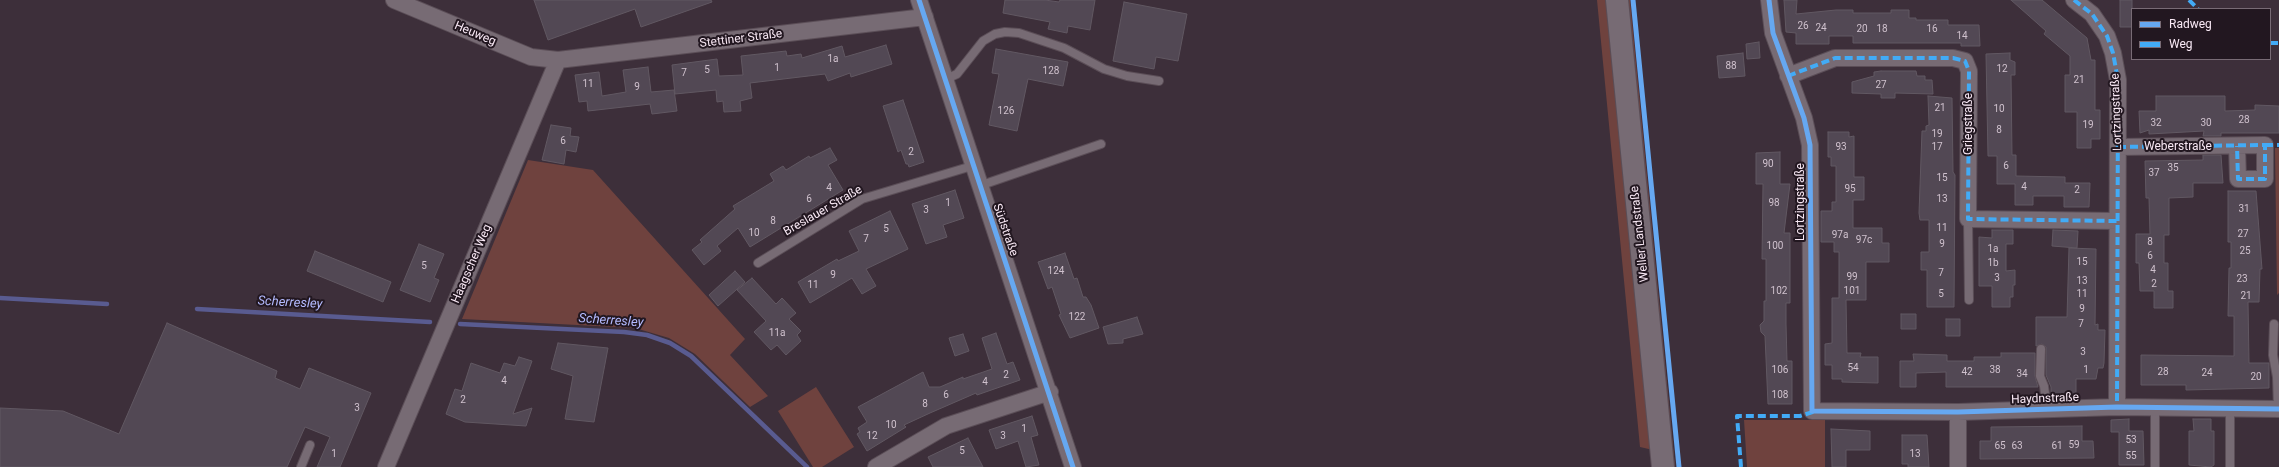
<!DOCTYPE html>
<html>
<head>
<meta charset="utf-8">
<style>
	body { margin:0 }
	#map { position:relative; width:2279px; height:467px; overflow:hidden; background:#3d2f3a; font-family:Roboto,sans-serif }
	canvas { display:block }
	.legend { position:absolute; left:2131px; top:8px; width:140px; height:52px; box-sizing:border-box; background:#221720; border:1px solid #786b75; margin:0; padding:5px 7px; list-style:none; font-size:12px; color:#f9e9f5 }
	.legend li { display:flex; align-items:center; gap:8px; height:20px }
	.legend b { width:20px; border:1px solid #786b75 }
</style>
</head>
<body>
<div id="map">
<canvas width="2279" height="467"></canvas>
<ul class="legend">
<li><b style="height:5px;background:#66a8f1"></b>Radweg</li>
<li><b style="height:5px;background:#42abf6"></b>Weg</li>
</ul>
</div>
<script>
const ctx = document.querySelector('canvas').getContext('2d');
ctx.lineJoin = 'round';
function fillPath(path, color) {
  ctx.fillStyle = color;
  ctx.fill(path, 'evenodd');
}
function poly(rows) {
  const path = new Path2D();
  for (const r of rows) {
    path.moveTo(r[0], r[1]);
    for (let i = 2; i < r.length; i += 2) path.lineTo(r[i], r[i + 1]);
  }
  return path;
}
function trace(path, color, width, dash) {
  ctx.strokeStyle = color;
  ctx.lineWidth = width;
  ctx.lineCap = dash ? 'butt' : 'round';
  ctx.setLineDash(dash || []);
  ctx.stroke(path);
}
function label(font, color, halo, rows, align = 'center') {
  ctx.font = font + ' Roboto,sans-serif';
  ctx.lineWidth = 4;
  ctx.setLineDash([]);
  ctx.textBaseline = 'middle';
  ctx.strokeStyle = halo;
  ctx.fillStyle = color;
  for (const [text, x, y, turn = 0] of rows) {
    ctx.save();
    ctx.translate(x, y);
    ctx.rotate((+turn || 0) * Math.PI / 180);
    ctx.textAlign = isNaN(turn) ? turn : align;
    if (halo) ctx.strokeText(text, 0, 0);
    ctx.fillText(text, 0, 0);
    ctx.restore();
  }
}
fillPath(poly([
	[1597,0,1609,0,1653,450,1640,447],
	[1626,0,1630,0,1675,467,1671,467],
	[2275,148,2279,148,2279,293,2277,295],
	[528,160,593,170,745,339,730,355,768,396,750,407,695,354,669,338,635,328,462,319],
	[816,387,854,447,822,467,813,467,778,411],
	[1744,420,1825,420,1825,467,1747,467]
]), '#6f423e');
trace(poly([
	[0,298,107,304],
	[197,309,430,322],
	[460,324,624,332,647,335,670,343,691,356,807,467]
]), '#595b90', 4.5);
const building = poly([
	[534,0,711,0,712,2,641,27,635,9,548,40,534,0],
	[1005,0,1045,0,1059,2,1060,0,1095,0,1090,30,1068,26,1067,33,1048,29,1050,22,1003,13,1005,0],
	[1784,0,1797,0,1796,14,1836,10,1853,10,1853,13,1891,13,1891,10,1909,10,1909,18,1916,18,1916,20,1948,20,1948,25,1979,25,1980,46,1961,46,1961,43,1853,43,1853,36,1829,36,1829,44,1796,44,1796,33,1786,32,1784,0],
	[2011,0,2042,0,2087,38,2091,60,2095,60,2095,110,2100,110,2100,139,2091,139,2091,148,2077,148,2077,112,2065,112,2065,75,2070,75,2070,56,2044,34,2046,31,2011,0],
	[2120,0,2132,0,2132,27,2120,27,2120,0],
	[1124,2,1187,14,1178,61,1156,57,1154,69,1113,61,1124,2],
	[1759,42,1760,58,1747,59,1746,44,1759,42],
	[886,45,892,64,851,77,850,73,828,81,825,74,750,83,752,98,740,101,741,111,724,112,723,101,717,102,716,90,675,94,672,65,717,59,719,76,743,75,741,56,786,51,787,56,801,54,802,58,842,46,845,57,886,45],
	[996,49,1068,62,1063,86,1028,79,1017,131,989,125,999,74,992,73,996,49],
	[1743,53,1745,76,1719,78,1717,56,1743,53],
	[2010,53,2010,60,2015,62,2015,75,2011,75,2012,155,2016,155,2016,176,2065,177,2065,183,2090,183,2089,207,2064,207,2064,196,2033,196,2033,205,2015,205,2015,184,1997,184,1997,156,1988,156,1986,54,2010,53],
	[648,67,651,92,674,90,677,111,652,114,650,104,588,111,587,101,579,102,575,75,599,72,602,96,626,92,623,70,648,67],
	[1881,71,1916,71,1917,76,1925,76,1925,80,1932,80,1933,94,1895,93,1895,98,1881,98,1881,94,1852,93,1852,82,1874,76,1874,72,1881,71],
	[1928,96,1952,98,1953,172,1955,175,1954,307,1927,307,1927,270,1921,270,1921,252,1929,252,1929,220,1920,220,1919,213,1922,131,1926,131,1926,126,1929,125,1928,96],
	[2156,96,2225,96,2225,111,2255,110,2255,105,2279,106,2279,133,2221,133,2221,136,2203,136,2204,131,2149,134,2149,130,2140,133,2139,111,2156,111,2156,96],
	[903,100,924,162,909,167,908,164,906,164,901,150,898,152,883,106,903,100],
	[551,125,571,128,570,136,579,137,576,152,566,150,564,164,542,160,551,125],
	[1828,132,1849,132,1849,137,1854,136,1854,177,1864,177,1864,200,1853,200,1853,228,1882,228,1882,243,1889,243,1889,262,1866,262,1866,300,1846,300,1847,353,1861,353,1860,357,1878,357,1878,383,1842,382,1842,379,1832,379,1832,365,1825,365,1825,344,1832,343,1832,298,1839,298,1839,252,1834,252,1834,242,1821,242,1821,211,1832,211,1832,202,1836,202,1836,166,1831,166,1831,157,1828,157,1828,132],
	[830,148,837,160,828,165,843,190,750,247,738,228,717,246,721,251,704,265,692,250,702,242,700,240,735,209,733,206,774,181,770,174,783,166,786,170,809,156,810,158,830,148],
	[1780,152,1780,184,1790,184,1784,233,1790,233,1790,303,1786,303,1786,324,1787,361,1792,361,1792,404,1768,404,1765,336,1761,332,1760,325,1764,321,1764,301,1766,301,1766,259,1762,259,1763,184,1756,184,1756,153,1780,152],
	[2203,155,2221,155,2223,183,2193,183,2193,197,2169,198,2169,235,2164,235,2164,263,2168,263,2168,291,2173,291,2173,308,2154,308,2154,291,2140,291,2139,263,2136,263,2136,234,2150,234,2149,198,2146,198,2145,161,2203,160,2203,155],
	[955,190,964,218,943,225,947,237,926,244,912,204,955,190],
	[2228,191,2256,191,2262,269,2260,269,2259,302,2248,302,2249,363,2269,363,2269,388,2186,390,2186,385,2141,385,2141,355,2234,356,2234,316,2228,316,2229,268,2231,268,2231,242,2228,242,2228,191],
	[890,211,908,249,866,269,876,286,862,294,852,278,810,303,798,282,837,259,838,261,859,251,849,231,890,211],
	[1992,230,2013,230,2013,244,2006,244,2006,271,2015,270,2015,285,2013,285,2013,297,2010,297,2010,307,1992,307,1992,286,1979,286,1979,237,1992,238,1992,230],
	[2053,230,2078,231,2077,248,2052,246,2053,230],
	[419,244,444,254,434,278,439,280,430,302,400,290,419,244],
	[2069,248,2096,249,2095,325,2098,324,2098,330,2105,330,2104,363,2103,368,2098,368,2096,379,2076,379,2076,396,2051,396,2051,387,2046,375,2046,347,2042,344,2036,346,2036,317,2067,317,2069,248],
	[315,251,391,282,383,302,307,271,315,251],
	[1065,253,1074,279,1077,278,1083,297,1086,297,1091,305,1099,328,1070,338,1059,315,1061,314,1052,287,1048,289,1038,262,1065,253],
	[735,271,745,282,718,306,709,295,735,271],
	[752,278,776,304,782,298,796,313,789,319,801,331,797,335,801,341,786,355,777,345,771,350,754,332,766,321,737,290,752,278],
	[1901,314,1916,314,1916,329,1901,329,1901,314],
	[1137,317,1143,334,1123,339,1123,343,1108,344,1103,327,1137,317],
	[1946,319,1960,319,1960,336,1946,336,1946,319],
	[167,323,277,371,275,378,300,389,309,368,371,393,340,467,317,467,330,437,305,427,287,467,0,467,0,408,63,411,119,434,167,323],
	[996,333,1007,364,1013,362,1020,380,977,395,976,393,930,413,904,425,906,427,867,451,857,434,860,432,858,428,867,422,858,407,923,372,929,387,940,387,963,377,963,379,992,369,982,338,996,333],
	[963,334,969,351,955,356,949,338,963,334],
	[558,343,608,348,594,422,565,419,573,376,551,369,558,343],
	[2001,353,2035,353,2035,376,2038,387,1946,387,1946,372,1916,373,1916,387,1900,387,1900,361,1914,361,1913,354,1947,355,1947,361,1974,361,1974,357,2001,357,2001,353],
	[519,357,532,361,513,414,532,408,526,426,465,422,446,414,455,389,462,391,471,363,500,373,504,363,515,366,519,357],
	[1032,416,1038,435,1031,437,1039,465,1026,467,1018,441,996,449,989,430,1032,416],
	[2129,419,2129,431,2143,431,2144,465,2119,465,2119,432,2111,432,2111,420,2129,419],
	[2193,419,2211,419,2211,431,2214,431,2214,465,2211,467,2189,465,2189,431,2194,431,2193,419],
	[2082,426,2082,441,2093,441,2094,458,1980,459,1980,441,1991,441,1991,427,2082,426],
	[1831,429,1870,431,1870,450,1846,450,1846,467,1832,467,1831,429],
	[1902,435,1927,435,1929,467,1908,467,1908,464,1902,464,1902,435],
	[968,438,983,467,933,467,928,457,968,438]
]);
fillPath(building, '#524854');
trace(building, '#615862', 1);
const lane = poly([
	[944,80,957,74,983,41,995,34,1005,32,1019,33,1064,48,1104,69,1127,76,1159,81],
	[979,186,1101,144],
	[1968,219,1969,300],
	[758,263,862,199,972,166],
	[2274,324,2273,355,2277,377,2278,409],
	[2041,349,2040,376,2044,386,2047,409],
	[301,467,310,445],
	[2155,467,2155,407],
	[2230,467,2230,408]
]);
const street = poly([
	[394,0,531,57,558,60,925,17],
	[919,0,1073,467],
	[1769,0,1773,33,1804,118,1810,145,1812,411,1958,412,2117,407,2279,409],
	[2074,0,2092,14,2107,36,2113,53,2118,80,2117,407],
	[1788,76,1835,58,1953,58,1965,61,1969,71,1968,219,2117,221],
	[2118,147,2265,145,2265,179,2238,179,2237,146],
	[386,467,558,60],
	[876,467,946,426,1050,392],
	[1958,467,1958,412]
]);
const secondary = poly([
	[1617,0,1663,467]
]);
trace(lane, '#5b4e57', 10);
trace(street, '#5b4e57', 18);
trace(secondary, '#5b4e57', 24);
trace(lane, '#776b74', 8);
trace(street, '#776b74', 16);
trace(secondary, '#776b74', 22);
trace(poly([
	[2074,0,2092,14,2107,36,2113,53,2118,80,2117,407],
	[2189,0,2198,9],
	[2270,43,2279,43],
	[1788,76,1835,58,1953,58,1965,61,1969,71,1968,219,2117,221],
	[2265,145,2279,145],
	[2118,147,2265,145,2265,179,2238,179,2237,146],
	[1741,467,1737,416,1800,416,1816,411]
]), '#42abf6', 4, [8, 4]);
trace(poly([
	[919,0,1073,467],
	[1633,0,1679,467],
	[1769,0,1773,33,1804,118,1810,145,1812,411,1958,412,2117,407,2279,409]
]), '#66a8f1', 5);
label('10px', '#cfc1cd', null, [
	["26",1803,26],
	["24",1821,28],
	["20",1862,29],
	["18",1882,29],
	["16",1932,29],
	["14",1962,36],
	["1a",833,59],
	["88",1731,66],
	["1",777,68],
	["12",2002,69],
	["5",707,70],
	["128",1051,71],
	["7",684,73],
	["21",2079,80],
	["11",588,84],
	["27",1881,85],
	["9",637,87],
	["21",1940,108],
	["10",1999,109],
	["126",1006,111],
	["28",2244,120],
	["32",2156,123],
	["30",2206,123],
	["19",2088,125],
	["8",1999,130],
	["19",1937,134],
	["6",563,141],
	["93",1841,147],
	["17",1937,147],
	["2",911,152],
	["90",1768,164],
	["6",2006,166],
	["35",2173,168],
	["37",2154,173],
	["15",1942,178],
	["4",2024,187],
	["4",829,188],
	["95",1850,189],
	["2",2077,190],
	["6",809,199],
	["13",1942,199],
	["1",948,203],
	["98",1774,203],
	["31",2244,209],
	["3",926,210],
	["8",773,221],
	["11",1942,228],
	["5",886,229],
	["10",754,233],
	["27",2243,234],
	["97a",1840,235],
	["7",866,239],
	["97c",1864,240],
	["8",2150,242],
	["9",1942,244],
	["100",1775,246],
	["1a",1993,249],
	["25",2245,251],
	["6",2150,256],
	["15",2082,262],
	["1b",1993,263],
	["5",424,266],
	["4",2153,270],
	["124",1056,271],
	["7",1941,273],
	["9",833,275],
	["99",1852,277],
	["3",1997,278],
	["23",2242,279],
	["13",2082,281],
	["2",2154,284],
	["11",813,285],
	["102",1779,291],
	["101",1852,291],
	["5",1941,294],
	["11",2082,294],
	["21",2246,296],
	["9",2082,309],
	["122",1077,317],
	["7",2081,324],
	["11a",777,333],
	["3",2083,352],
	["54",1853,368],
	["106",1780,370],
	["38",1995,370],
	["1",2086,370],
	["42",1967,372],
	["28",2163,372],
	["24",2207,373],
	["34",2022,374],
	["2",1006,375],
	["20",2256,377],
	["4",504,381],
	["4",985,382],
	["6",946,395],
	["108",1780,395],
	["2",463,400],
	["8",925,404],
	["3",357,408],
	["10",891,425],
	["1",1024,429],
	["12",872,436],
	["3",1003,436],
	["53",2131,440],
	["59",2074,445],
	["65",2000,446],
	["63",2017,446],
	["61",2057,446],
	["5",962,451],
	["1",334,454],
	["13",1915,454],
	["55",2131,456]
]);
label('12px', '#f9e9f5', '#221720', [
	["Heuweg",475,34,23],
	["Stettiner Straße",741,39,-7],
	["Lortzingstraße",2117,112,-92],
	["Griegstraße",1969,124,-90],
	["Weberstraße",2178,147],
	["Lortzingstraße",1801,202,-90],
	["Breslauer Straße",823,211,-30],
	["Südstraße",1005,230,71],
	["Weller Landstraße",1640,234,-96],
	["Haagscher Weg",472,264,-67],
	["Haydnstraße",2045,399,-2]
]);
label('italic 13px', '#b3bafe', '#221720', [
	["Scherresley",290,303,3],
	["Scherresley",611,321,4]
]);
</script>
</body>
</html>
